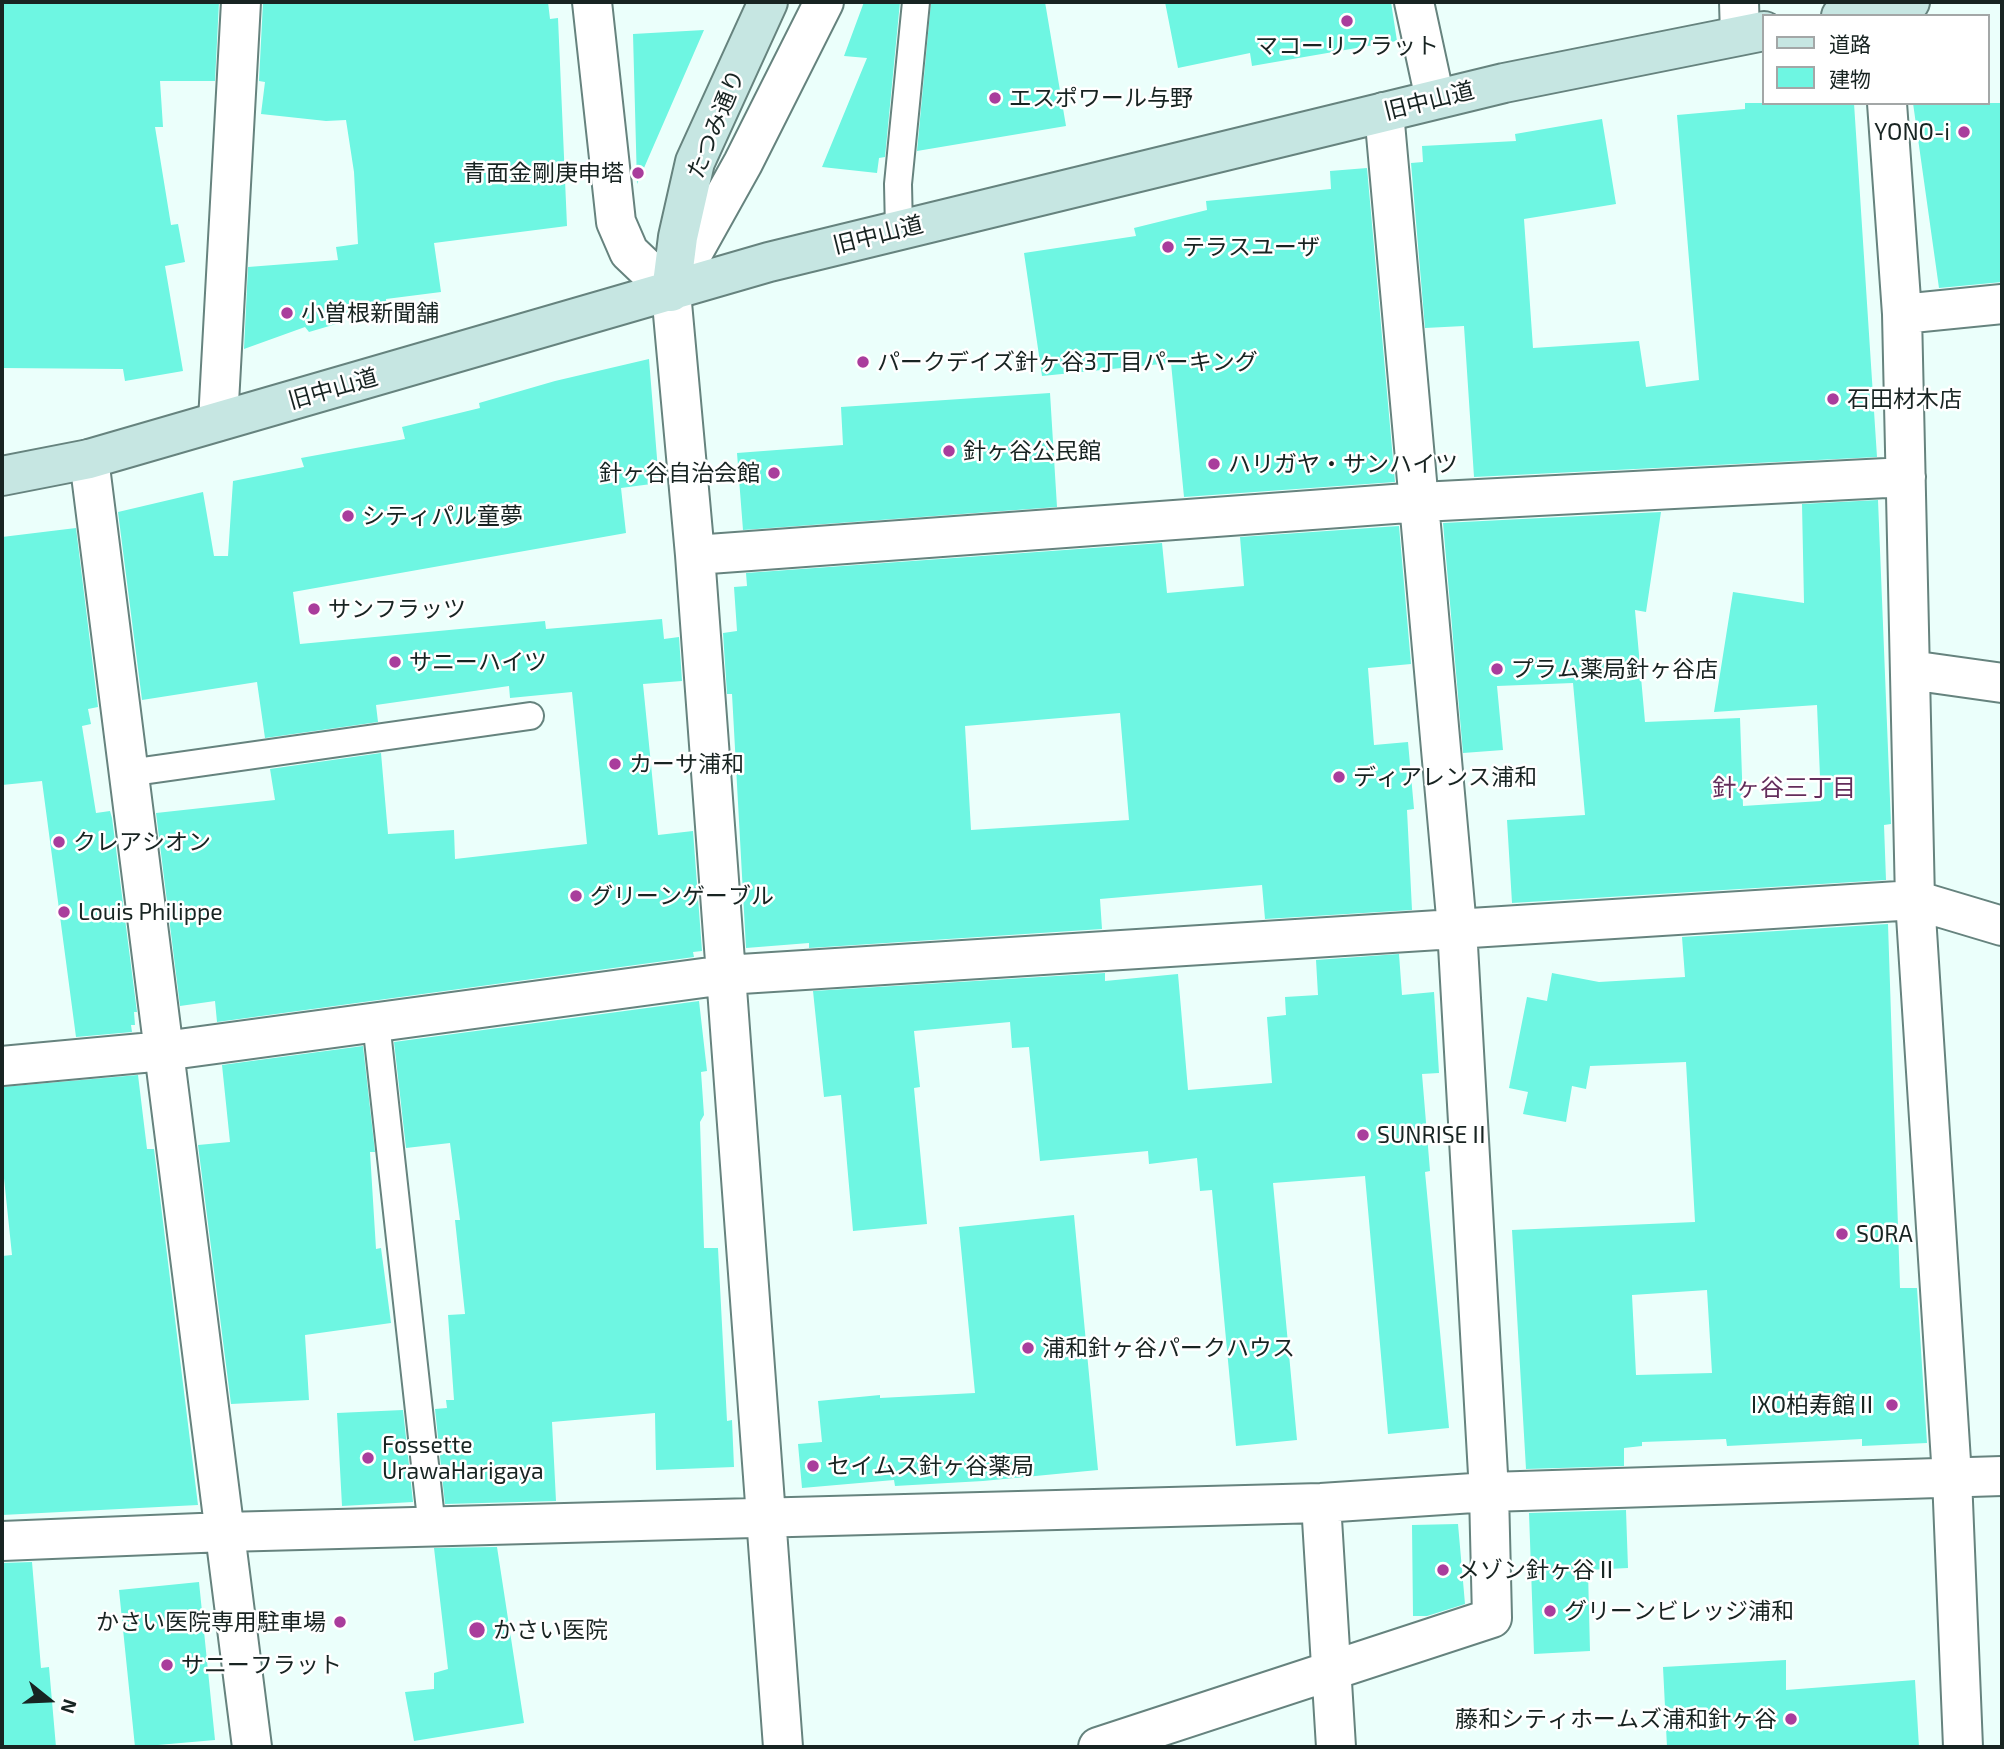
<!DOCTYPE html>
<html>
<head>
<meta charset="utf-8">
<style>
	body { margin:0 }
	#map { position:relative; width:2004px; height:1749px; overflow:hidden; background:#ebfffb; font-family:"Exo 2","Noto Sans JP",sans-serif }
	canvas { display:block }
	.frame { position:absolute; inset:0; border:4px solid #182422; pointer-events:none }
	.legend { position:absolute; left:1762px; top:14px; width:228px; height:91px; box-sizing:border-box; background:#fff; border:2px solid #a3a7a7; margin:0; padding:9px 12px; list-style:none; font-size:21px; color:#182422 }
	.legend li { display:flex; align-items:center; gap:14px; height:35px }
	.legend b { width:35px; border:2px solid #a3a7a7 }
	.north { position:absolute; left:14px; top:1665px; width:70px; height:70px; -webkit-text-stroke:5px #fff; paint-order:stroke; rotate:108deg; font-size:19px; font-weight:700; line-height:28px; text-align:center; color:#182422 }
	.north::after { content:''; display:block; margin:auto; width:24px; height:32px; background:#182422; clip-path:polygon(50% 0,100% 100%,50% 72%,0 100%) }
</style>
</head>
<body>
<div id="map">
<canvas width="2004" height="1749"></canvas>
<div class="frame"></div>
<ul class="legend">
<li><b style="height:9px;background:#c6e6e2"></b>道路</li>
<li><b style="height:19px;background:#6ef6e2"></b>建物</li>
</ul>
<div class="north">N</div>
</div>
<script>
const ctx = document.querySelector('canvas').getContext('2d');
ctx.lineJoin = 'round';
function fillPath(path, color) {
  ctx.fillStyle = color;
  ctx.fill(path, 'evenodd');
}
function poly(rows) {
  const path = new Path2D();
  for (const r of rows) {
    path.moveTo(r[0], r[1]);
    for (let i = 2; i < r.length; i += 2) path.lineTo(r[i], r[i + 1]);
  }
  return path;
}
function trace(path, color, width, dash) {
  ctx.strokeStyle = color;
  ctx.lineWidth = width;
  ctx.lineCap = dash ? 'butt' : 'round';
  ctx.setLineDash(dash || []);
  ctx.stroke(path);
}
function label(font, color, halo, rows, align = 'center') {
  ctx.font = font + ' "Exo 2","Noto Sans JP",sans-serif';
  ctx.lineWidth = 5;
  ctx.setLineDash([]);
  ctx.textBaseline = 'middle';
  ctx.strokeStyle = halo;
  ctx.fillStyle = color;
  for (const [text, x, y, turn = 0] of rows) {
    ctx.save();
    ctx.translate(x, y);
    ctx.rotate((+turn || 0) * Math.PI / 180);
    ctx.textAlign = isNaN(turn) ? turn : align;
    if (halo) ctx.strokeText(text, 0, 0);
    ctx.fillText(text, 0, 0);
    ctx.restore();
  }
}
fillPath(poly([
	[2,2,219,2,215,81,160,81,163,127,155,127,171,225,178,224,185,262,165,266,183,371,125,381,123,369,2,368],
	[263,2,548,2,550,19,558,18,567,226,434,243,441,292,386,299,387,308,341,314,343,322,309,332,305,327,244,349,248,267,338,260,336,247,358,244,354,172,346,120,326,121,261,114,265,82,259,81],
	[864,2,900,2,885,157,879,158,877,173,822,167,867,58,844,56],
	[931,2,1045,2,1066,126,917,151],
	[1165,2,1391,2,1397,41,1252,66,1250,53,1178,68],
	[704,30,637,184,633,34],
	[1745,103,1854,103,1877,457,1474,477,1464,326,1425,328,1411,163,1423,162,1422,146,1516,141,1515,134,1602,119,1616,204,1524,219,1533,348,1639,341,1646,387,1699,380,1677,115,1745,109],
	[1913,103,2002,103,2002,282,1939,288],
	[1367,168,1395,482,1184,497,1171,363,1042,376,1024,253,1136,236,1134,228,1207,210,1206,201,1331,189,1330,171],
	[649,359,659,483,621,488,626,533,293,592,300,644,545,621,546,629,662,619,664,639,679,637,682,681,643,684,658,835,693,831,702,951,693,952,694,957,217,1022,215,1001,180,1006,156,813,275,800,270,769,381,753,388,834,454,830,455,859,587,844,572,692,510,698,509,686,376,705,378,722,265,738,257,682,142,700,118,512,203,492,214,556,228,556,233,481,304,467,301,458,405,439,402,427,480,408,479,403,555,381],
	[1050,393,1057,507,743,530,737,453,843,445,841,407],
	[1878,500,1891,824,1884,825,1886,880,1512,903,1507,820,1585,815,1573,683,1497,686,1503,750,1463,753,1443,523,1661,512,1646,612,1635,610,1645,722,1740,718,1743,806,1821,801,1817,705,1714,712,1733,592,1804,603,1802,504],
	[1399,526,1411,664,1368,668,1374,745,1408,742,1414,809,1407,810,1412,910,1265,919,1262,885,1100,899,1102,929,809,948,809,943,746,948,732,694,727,694,723,633,737,631,734,587,747,586,746,573,1162,543,1167,593,1244,586,1240,537],
	[1120,713,1129,820,971,830,965,726],
	[76,528,98,707,88,709,91,724,82,726,96,813,110,811,112,818,137,1012,134,1012,135,1025,131,1025,132,1032,76,1037,42,781,2,785,2,537],
	[1888,924,1900,1288,1917,1288,1927,1443,1862,1446,1862,1439,1727,1446,1726,1439,1642,1442,1642,1446,1624,1448,1624,1466,1526,1469,1512,1230,1695,1222,1686,1062,1590,1066,1586,1089,1572,1086,1566,1122,1523,1114,1528,1092,1509,1088,1527,997,1547,1001,1552,973,1599,982,1685,977,1682,937],
	[1707,1290,1712,1373,1636,1375,1632,1295],
	[1399,954,1402,995,1434,992,1439,1073,1422,1074,1430,1171,1425,1172,1449,1428,1388,1434,1365,1176,1273,1183,1297,1440,1236,1446,1212,1190,1200,1191,1197,1158,1149,1164,1148,1151,1040,1161,1029,1047,1012,1048,1010,1022,914,1031,920,1087,914,1088,927,1224,853,1231,841,1095,824,1097,813,991,1105,973,1105,981,1178,974,1188,1090,1272,1083,1267,1017,1286,1015,1285,997,1318,995,1316,960],
	[699,1001,707,1071,701,1072,704,1115,700,1122,704,1248,718,1248,727,1421,732,1420,734,1467,656,1470,655,1413,552,1422,556,1501,445,1504,435,1409,447,1408,446,1400,454,1400,448,1315,465,1314,455,1220,460,1220,450,1143,406,1148,394,1042],
	[363,1046,375,1152,370,1152,376,1249,381,1248,391,1323,305,1335,309,1400,231,1404,198,1145,230,1142,222,1065],
	[138,1075,147,1149,154,1149,198,1505,2,1515,2,1256,12,1255,2,1159,2,1087],
	[1074,1215,1098,1470,983,1481,895,1486,894,1480,802,1488,798,1444,822,1442,818,1401,880,1395,880,1398,975,1393,959,1227],
	[403,1410,413,1502,342,1506,337,1413],
	[1626,1510,1628,1568,1588,1570,1590,1651,1534,1654,1529,1513],
	[1458,1524,1465,1604,1427,1616,1413,1616,1412,1525],
	[497,1547,524,1723,414,1741,405,1692,434,1689,434,1673,448,1669,434,1548],
	[32,1562,41,1668,49,1667,56,1747,2,1747,2,1563],
	[199,1582,215,1740,135,1747,119,1590],
	[1786,1660,1786,1690,1915,1680,1919,1747,1667,1747,1663,1667]
]), '#6ef6e2');
const lane = poly([
	[899,230,898,184,916,2],
	[128,773,530,716],
	[376,1022,432,1528]
]);
const street = poly([
	[592,2,616,222,629,252,671,292],
	[1414,2,1435,99],
	[1739,2,1740,35],
	[1887,103,1902,314,1915,900,1952,1477,1963,1747],
	[1902,314,2002,304],
	[218,421,241,2],
	[89,459,252,1747],
	[695,555,1421,502,1906,477],
	[1910,670,2002,683],
	[2,1066,164,1051,725,975,1915,900,2002,926],
	[1321,1503,1336,1747],
	[2,1541,225,1532,1321,1503,1489,1492,2002,1476],
	[783,1747,695,555,671,292,743,163,824,2],
	[1098,1747,1492,1618,1489,1492,1457,928,1384,112]
]);
const secondary = poly([
	[1841,16,1910,2],
	[671,292,678,237,695,162,768,2],
	[2,476,89,459,769,262,1504,83,1764,31]
]);
trace(lane, '#66837e', 30);
trace(street, '#66837e', 42);
trace(secondary, '#66837e', 42);
trace(lane, '#fff', 26);
trace(street, '#fff', 38);
trace(secondary, '#c6e6e2', 38);
for (const [x, y, r, color] of [
	[1347,21,7,"#a93d9c"],
	[995,98,7,"#a93d9c"],
	[1964,132,7,"#a93d9c"],
	[638,173,7,"#a93d9c"],
	[1168,247,7,"#a93d9c"],
	[287,313,7,"#a93d9c"],
	[863,362,7,"#a93d9c"],
	[1833,399,7,"#a93d9c"],
	[949,451,7,"#a93d9c"],
	[1214,464,7,"#a93d9c"],
	[774,473,7,"#a93d9c"],
	[348,516,7,"#a93d9c"],
	[314,609,7,"#a93d9c"],
	[395,662,7,"#a93d9c"],
	[1497,669,7,"#a93d9c"],
	[615,764,7,"#a93d9c"],
	[1339,777,7,"#a93d9c"],
	[59,842,7,"#a93d9c"],
	[576,896,7,"#a93d9c"],
	[64,912,7,"#a93d9c"],
	[1363,1135,7,"#a93d9c"],
	[1842,1234,7,"#a93d9c"],
	[1028,1348,7,"#a93d9c"],
	[1892,1405,7,"#a93d9c"],
	[368,1458,7,"#a93d9c"],
	[813,1466,7,"#a93d9c"],
	[1443,1570,7,"#a93d9c"],
	[1550,1611,7,"#a93d9c"],
	[340,1622,7,"#a93d9c"],
	[477,1630,9,"#a93d9c"],
	[167,1665,7,"#a93d9c"],
	[1791,1719,7,"#a93d9c"]
]) {
  const dot = new Path2D();
  dot.arc(x, y, r, 0, 2 * Math.PI);
  ctx.fillStyle = color;
  ctx.fill(dot);
  trace(dot, '#fff', 2.5);
}
label('23px', '#182422', '#fff', [
	["マコーリフラット",1347,46,"center"],
	["エスポワール与野",1009,98],
	["YONO-i",1950,132,"right"],
	["青面金剛庚申塔",624,173,"right"],
	["テラスユーザ",1182,247],
	["小曽根新聞舗",301,313],
	["パークデイズ針ヶ谷3丁目パーキング",877,362],
	["石田材木店",1847,399],
	["針ヶ谷公民館",963,451],
	["ハリガヤ・サンハイツ",1228,464],
	["針ヶ谷自治会館",760,473,"right"],
	["シティパル童夢",362,516],
	["サンフラッツ",328,609],
	["サニーハイツ",409,662],
	["プラム薬局針ヶ谷店",1511,669],
	["カーサ浦和",629,764],
	["ディアレンス浦和",1353,777],
	["クレアシオン",73,842],
	["グリーンゲーブル",590,896],
	["Louis Philippe",78,912],
	["SUNRISEⅡ",1377,1135],
	["SORA",1856,1234],
	["浦和針ヶ谷パークハウス",1042,1348],
	["IXO柏寿館Ⅱ",1878,1405,"right"],
	["Fossette",382,1445],
	["UrawaHarigaya",382,1471],
	["セイムス針ヶ谷薬局",827,1466],
	["メゾン針ヶ谷Ⅱ",1457,1570],
	["グリーンビレッジ浦和",1564,1611],
	["かさい医院専用駐車場",326,1622,"right"],
	["かさい医院",493,1630],
	["サニーフラット",181,1665],
	["藤和シティホームズ浦和針ヶ谷",1777,1719,"right"]
], 'left');
label('23px', '#182422', '#fff', [
	["旧中山道",1429,101,-14],
	["たつみ通り",716,124,-68],
	["旧中山道",878,235,-14],
	["旧中山道",333,389,-16]
]);
label('24px', '#632d5b', '#fff', [
	["針ヶ谷三丁目",1784,788]
]);
</script>
</body>
</html>
